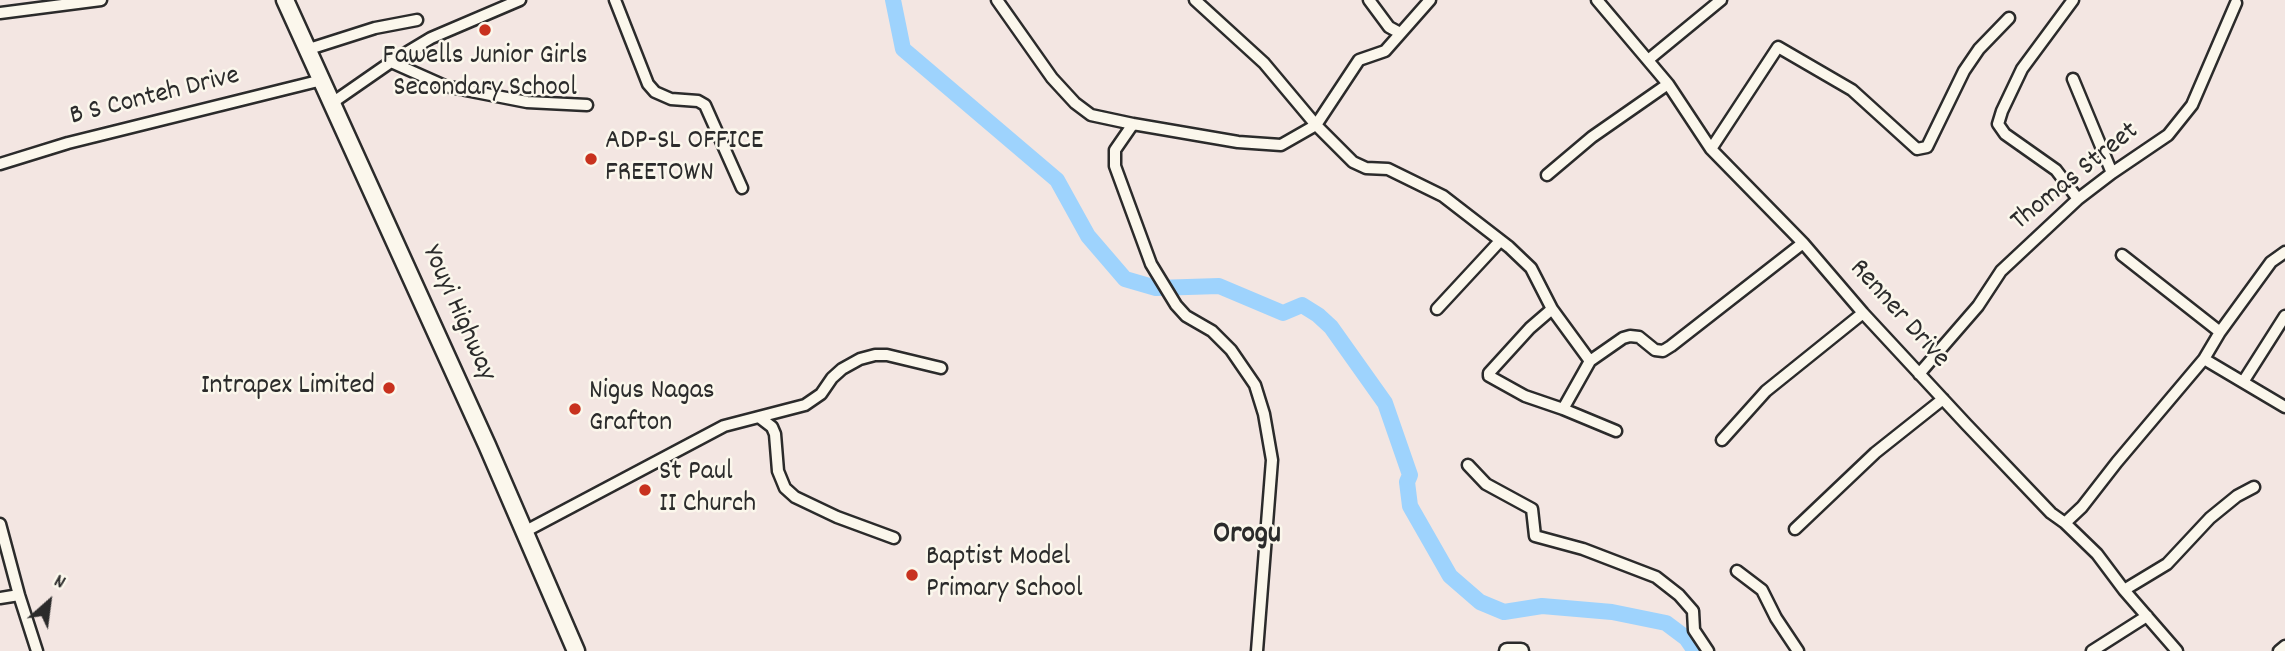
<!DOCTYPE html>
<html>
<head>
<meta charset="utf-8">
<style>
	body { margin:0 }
	#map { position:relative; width:2285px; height:651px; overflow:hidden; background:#f3e6e2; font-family:Dekko,sans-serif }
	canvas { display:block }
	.north { position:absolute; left:14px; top:567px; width:70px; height:70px; -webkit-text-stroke:5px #fbf7ec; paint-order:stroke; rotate:28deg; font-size:19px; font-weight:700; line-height:28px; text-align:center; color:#2b2b2b }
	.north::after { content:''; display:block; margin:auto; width:24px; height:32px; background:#2b2b2b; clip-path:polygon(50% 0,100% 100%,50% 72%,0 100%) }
</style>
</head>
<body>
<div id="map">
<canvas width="2285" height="651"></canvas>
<div class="north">N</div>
</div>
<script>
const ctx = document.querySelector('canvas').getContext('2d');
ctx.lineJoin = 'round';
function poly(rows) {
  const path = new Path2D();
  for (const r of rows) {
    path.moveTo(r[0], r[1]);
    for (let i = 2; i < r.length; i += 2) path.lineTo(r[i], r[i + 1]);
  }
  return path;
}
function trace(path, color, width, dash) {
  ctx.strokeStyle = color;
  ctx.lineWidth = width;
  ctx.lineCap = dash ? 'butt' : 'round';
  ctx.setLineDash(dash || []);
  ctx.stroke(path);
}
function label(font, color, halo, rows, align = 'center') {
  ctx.font = font + ' Dekko,sans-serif';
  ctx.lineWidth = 5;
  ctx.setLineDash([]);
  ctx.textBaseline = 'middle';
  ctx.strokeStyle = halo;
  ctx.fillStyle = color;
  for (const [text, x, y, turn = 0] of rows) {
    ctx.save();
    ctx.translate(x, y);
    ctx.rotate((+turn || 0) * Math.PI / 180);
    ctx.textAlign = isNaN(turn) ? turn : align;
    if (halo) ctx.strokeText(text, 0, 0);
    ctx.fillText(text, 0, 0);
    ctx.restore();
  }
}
trace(poly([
	[893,0,903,49,1057,180,1088,236,1125,279,1156,288,1219,286,1283,313,1302,305,1318,315,1331,327,1385,403,1410,475,1407,482,1410,506,1450,576,1480,602,1504,612,1542,606,1612,612,1666,623,1686,638,1695,651]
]), '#9ed3fd', 16);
const street = poly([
	[615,0,648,84,655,92,671,99,698,101,705,105,742,188],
	[997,0,1052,78,1075,103,1091,115,1133,124],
	[1195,0,1264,63,1316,125,1353,162,1366,168,1388,169,1443,196,1509,247,1531,268,1552,309,1590,361],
	[1369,0,1389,27,1400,33],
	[1597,0,1668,84,1711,149,1803,243,1863,313,1966,424,2051,513,2065,523,2097,554,2124,590,2177,651],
	[2073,0,2022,69,2002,111,1998,124,2005,134,2056,170,2078,199],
	[0,13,101,0],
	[306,50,375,28,417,20],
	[1648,60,1721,0],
	[391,62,445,86,527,102,587,105],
	[2073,79,2112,173],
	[332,103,391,62,431,38,520,0],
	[1711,149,1778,47,1852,90,1917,149,1927,147,1964,71,1979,49,2009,18],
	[0,164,68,143,322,80],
	[1547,175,1592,137,1668,84],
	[2122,255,2220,332],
	[1437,309,1500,241],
	[1552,309,1530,328,1489,373,1489,376,1525,396,1563,409],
	[2204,359,2285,407],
	[1919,374,1978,306,2001,271,2078,199,2112,173,2168,135,2192,105,2236,3],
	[2243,382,2285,316],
	[759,417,772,427,775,434,778,471,785,488,795,497,837,517,894,538],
	[1616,431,1563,409,1590,361,1623,338,1630,336,1639,337,1655,350,1663,351,1671,346,1803,243],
	[1722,440,1766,391,1863,313],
	[1468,465,1486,484,1532,509,1535,536,1583,549,1656,577,1679,595,1693,611,1694,630,1708,651],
	[2065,523,2082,507,2117,462,2204,359,2220,332,2271,262,2285,252],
	[0,524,19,595,37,651],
	[1795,529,1875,453,1943,399],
	[524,532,724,426,805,405,821,394,832,378,842,369,860,359,875,355,887,355,941,368],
	[1737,571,1762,590,1776,618,1798,651],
	[2124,590,2167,564,2210,518,2237,496,2254,487],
	[0,598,19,595],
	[1257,651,1272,460,1264,414,1255,385,1231,350,1212,331,1186,316,1176,305,1151,264,1115,166,1115,150,1133,124,1238,142,1281,145,1316,125,1359,60,1385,51,1430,0],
	[2092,651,2147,616],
	[2279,651,2285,646]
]);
const secondary = poly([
	[1507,651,1521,651]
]);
const primary = poly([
	[285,0,487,445,576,651]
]);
trace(street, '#2b2b2b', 15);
trace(secondary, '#2b2b2b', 19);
trace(primary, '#2b2b2b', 21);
trace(street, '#fbf7ec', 10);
trace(secondary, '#fbf7ec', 14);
trace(primary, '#fbf7ec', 16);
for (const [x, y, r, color] of [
	[485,30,7,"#c8321e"],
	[591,159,7,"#c8321e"],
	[389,388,7,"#c8321e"],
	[575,409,7,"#c8321e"],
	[645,490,7,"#c8321e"],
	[912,575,7,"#c8321e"]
]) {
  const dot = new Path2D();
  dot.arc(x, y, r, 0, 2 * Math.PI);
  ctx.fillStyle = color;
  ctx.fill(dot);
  trace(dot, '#fbf7ec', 2.5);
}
label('28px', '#2b2b2b', '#fbf7ec', [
	["Fawells Junior Girls",485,58,"center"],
	["Secondary School",485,90,"center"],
	["ADP-SL OFFICE",605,143],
	["FREETOWN",605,175],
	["Intrapex Limited",375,388,"right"],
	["Nigus Nagas",589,393],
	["Grafton",589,425],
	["St Paul",659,474],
	["II Church",659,506],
	["Baptist Model",926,559],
	["Primary School",926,591]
], 'left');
label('28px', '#2b2b2b', '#fbf7ec', [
	["B S Conteh Drive",155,98,-14],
	["Thomas Street",2076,178,-39],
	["Youyi Highway",457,314,66],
	["Renner Drive",1898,315,48]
]);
label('bold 30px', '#2b2b2b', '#fbf7ec', [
	["Orogu",1247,537]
]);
</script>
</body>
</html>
